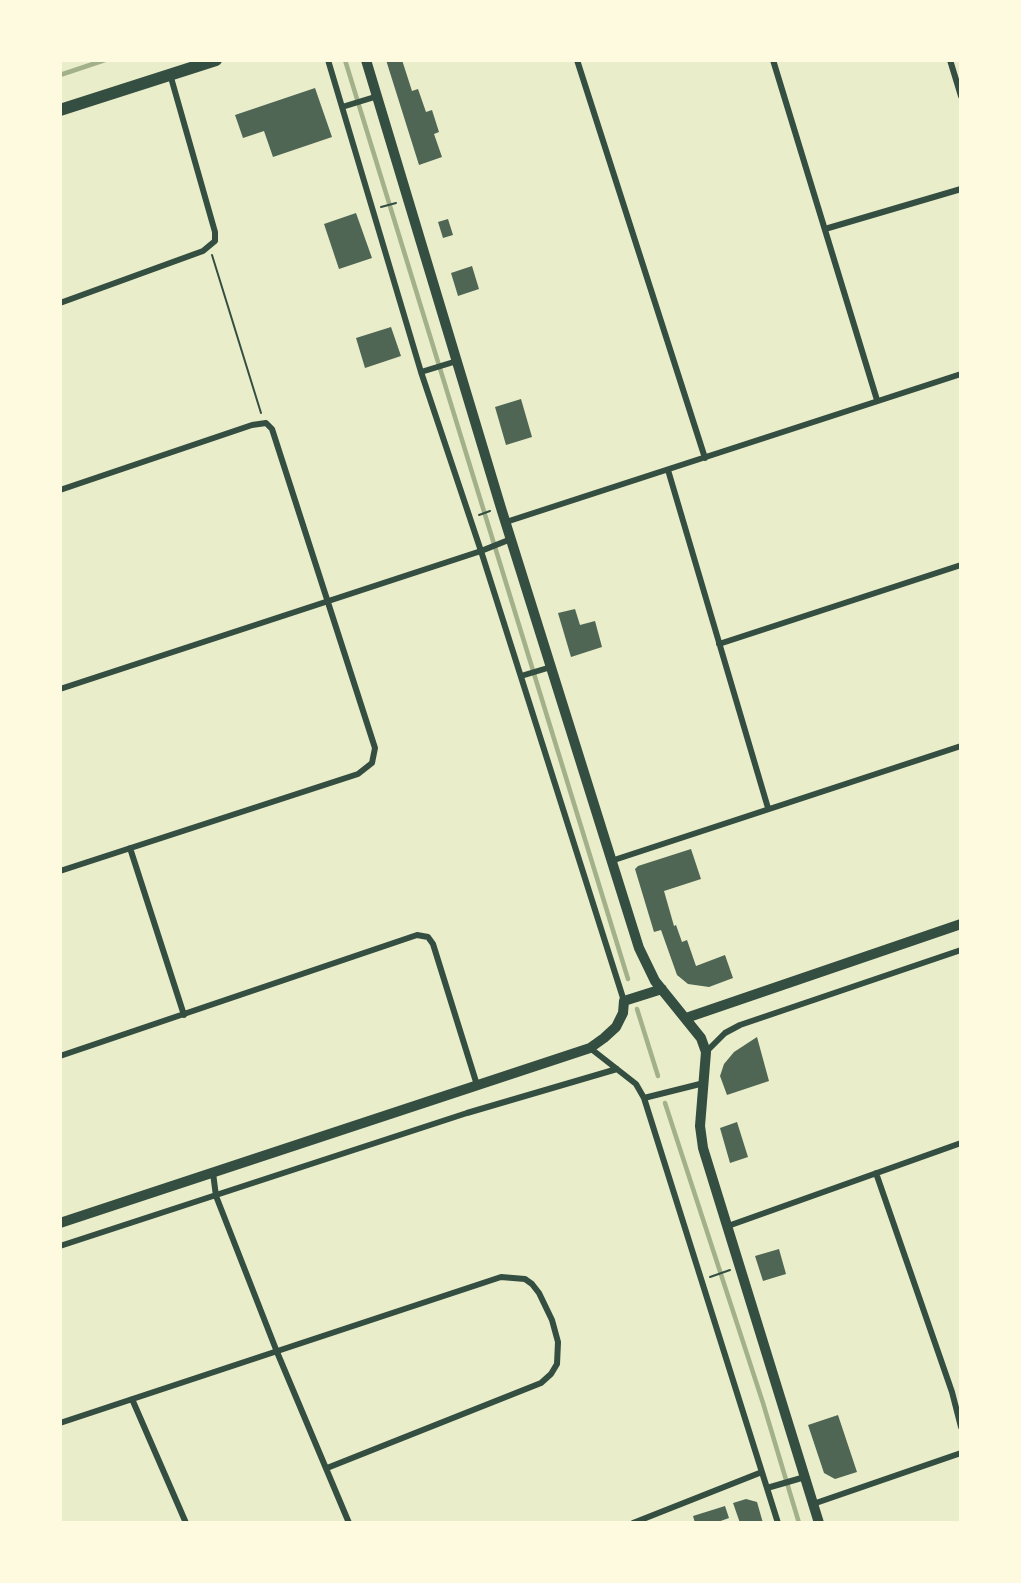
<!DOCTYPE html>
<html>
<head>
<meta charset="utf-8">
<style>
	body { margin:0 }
	#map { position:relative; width:1021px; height:1583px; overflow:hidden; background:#e9edc9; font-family:Mulish,sans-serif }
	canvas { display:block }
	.frame { position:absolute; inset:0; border:62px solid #fefae0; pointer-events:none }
</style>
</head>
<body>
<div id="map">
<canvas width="1021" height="1583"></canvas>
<div class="frame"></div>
</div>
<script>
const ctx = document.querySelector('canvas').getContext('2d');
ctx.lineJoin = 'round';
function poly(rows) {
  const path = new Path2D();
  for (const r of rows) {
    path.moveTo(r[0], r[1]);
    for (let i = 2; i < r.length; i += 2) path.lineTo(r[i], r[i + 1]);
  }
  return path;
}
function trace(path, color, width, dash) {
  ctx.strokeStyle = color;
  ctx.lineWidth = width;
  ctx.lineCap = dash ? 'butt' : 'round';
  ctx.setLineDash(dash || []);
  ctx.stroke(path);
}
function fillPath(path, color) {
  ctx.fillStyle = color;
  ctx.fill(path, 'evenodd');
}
trace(poly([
	[345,60,628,979],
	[60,75,105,60],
	[637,1009,658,1076],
	[665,1103,763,1403,799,1523]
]), '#a3b18a', 4.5);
fillPath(poly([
	[386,60,402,60,412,91,418,89,426,112,432,110,439,132,434,134,442,157,419,165],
	[315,88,332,137,273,157,264,131,243,138,235,115],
	[356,213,372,258,339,269,324,224],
	[448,219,453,235,443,238,438,222],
	[472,266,479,289,458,296,451,273],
	[391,327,401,356,365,368,356,338],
	[521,399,532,437,506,445,495,407],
	[575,609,580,625,595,621,602,647,571,657,558,613],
	[691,849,701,879,664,891,674,926,676,925,682,942,687,940,696,966,725,955,733,978,709,987,688,984,677,975,661,930,654,932,635,869,638,866],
	[757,1037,769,1081,727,1095,720,1076,724,1064,734,1052],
	[737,1122,748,1157,730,1163,720,1128],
	[779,1249,786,1274,763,1281,755,1256],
	[838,1415,857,1472,835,1479,824,1473,808,1425],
	[746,1499,757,1502,763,1523,740,1523,733,1503],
	[725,1506,729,1518,715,1523,695,1523,693,1516]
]), '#4f6655');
trace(poly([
	[381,207,396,203],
	[212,255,261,413],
	[479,515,490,511],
	[710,1277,730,1270]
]), '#344e41', 2);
trace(poly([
	[328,60,421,372,481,551,624,1001],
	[577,60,705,458],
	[773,60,877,400],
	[950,60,961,96],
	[342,107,378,96],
	[825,229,961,189],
	[60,303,203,251,215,241,215,232,170,74],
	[421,372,457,361],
	[668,470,768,808],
	[60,490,252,425,266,423,272,429,375,748,372,763,358,774,60,871],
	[506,522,961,374],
	[719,644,961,565],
	[521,676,551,667],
	[60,689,481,551,511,539],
	[130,848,184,1015],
	[611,861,961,746],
	[590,1048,636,1084,644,1098,778,1523],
	[706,1052,725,1033,740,1025,961,950],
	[60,1056,417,935,428,937,433,944,477,1085],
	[644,1098,704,1083],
	[213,1173,216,1196,277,1352,349,1523],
	[876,1173,952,1392,961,1427],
	[728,1226,961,1143],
	[60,1246,467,1113,617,1069],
	[132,1399,186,1523],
	[60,1423,501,1277,525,1279,532,1284,539,1293,552,1320,558,1342,557,1364,551,1374,541,1383,327,1468],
	[767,1488,805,1477],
	[813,1504,961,1453],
	[633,1523,762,1472]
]), '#344e41', 6);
trace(poly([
	[366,60,501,508,639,948,655,981,701,1038,706,1052,700,1126,703,1148,819,1523],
	[686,1018,961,924],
	[60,1223,590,1048,604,1038,616,1027,623,1013,624,1001,662,989]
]), '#344e41', 10);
trace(poly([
	[60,110,216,60]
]), '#344e41', 12);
</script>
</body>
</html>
